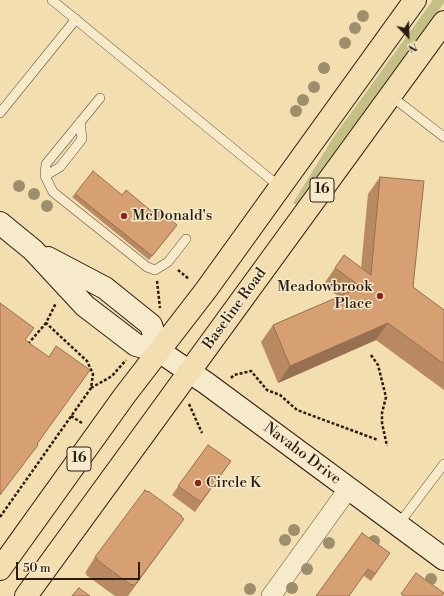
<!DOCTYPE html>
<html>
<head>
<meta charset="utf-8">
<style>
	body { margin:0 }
	#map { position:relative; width:444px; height:596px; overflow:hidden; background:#f2deaf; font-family:"Libre Bodoni",serif }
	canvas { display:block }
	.north { position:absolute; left:388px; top:16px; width:40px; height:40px; -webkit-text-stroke:3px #f7eacb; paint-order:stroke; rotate:157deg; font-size:11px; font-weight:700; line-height:16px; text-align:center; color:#2b1d14 }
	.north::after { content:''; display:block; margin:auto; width:14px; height:18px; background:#2b1d14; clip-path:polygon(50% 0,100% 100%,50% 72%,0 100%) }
	.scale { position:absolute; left:16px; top:562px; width:124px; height:18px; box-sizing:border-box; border:2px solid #2b1d14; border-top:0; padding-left:5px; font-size:12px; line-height:14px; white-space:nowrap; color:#2b1d14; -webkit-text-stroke:3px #f7eacb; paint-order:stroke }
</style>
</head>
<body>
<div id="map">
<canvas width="444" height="596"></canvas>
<div class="north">N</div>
<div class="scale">50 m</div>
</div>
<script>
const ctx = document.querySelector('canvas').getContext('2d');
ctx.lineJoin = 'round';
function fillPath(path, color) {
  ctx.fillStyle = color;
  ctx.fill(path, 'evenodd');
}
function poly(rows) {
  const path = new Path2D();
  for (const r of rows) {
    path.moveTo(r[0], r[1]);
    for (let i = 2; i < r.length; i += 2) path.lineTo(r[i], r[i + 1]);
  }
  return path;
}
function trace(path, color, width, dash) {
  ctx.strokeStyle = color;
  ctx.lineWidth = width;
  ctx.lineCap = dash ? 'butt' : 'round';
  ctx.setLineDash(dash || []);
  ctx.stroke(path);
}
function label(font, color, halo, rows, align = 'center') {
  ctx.font = font + ' "Libre Bodoni",serif';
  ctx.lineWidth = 3;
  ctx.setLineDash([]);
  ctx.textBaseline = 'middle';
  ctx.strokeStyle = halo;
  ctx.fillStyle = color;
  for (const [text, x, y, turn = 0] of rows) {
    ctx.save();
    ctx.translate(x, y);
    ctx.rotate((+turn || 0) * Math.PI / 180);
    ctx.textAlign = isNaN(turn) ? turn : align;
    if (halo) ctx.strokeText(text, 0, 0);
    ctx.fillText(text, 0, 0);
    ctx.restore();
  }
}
fillPath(poly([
	[433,0,444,0,444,3,297,205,293,203,335,135]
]), '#c3bf85');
const lane = poly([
	[52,0,280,187],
	[391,96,444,137],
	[100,98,46,164,45,176,53,192,147,267,155,270,168,262,186,239],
	[0,113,76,19],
	[45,176,60,167,82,139,80,122],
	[398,525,444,464]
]);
const street = poly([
	[271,596,349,488]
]);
const secondary = poly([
	[0,223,33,250,85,306,136,345,159,351,206,383,444,559],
	[48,258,105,288,151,325,159,351]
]);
const primary = poly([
	[0,569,125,395,206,290,415,0],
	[26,596,444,22]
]);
trace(lane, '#5d4d3b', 10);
trace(street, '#5d4d3b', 20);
trace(secondary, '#2b1d14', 24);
trace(primary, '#2b1d14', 24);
trace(poly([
	[178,270,189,279],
	[157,281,160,308],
	[28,344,46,323],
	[371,355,378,365,386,397,382,413,382,423,387,446],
	[231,378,234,375,251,371,267,390,280,395,297,410,378,440],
	[91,388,112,376,126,360],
	[189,404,202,433],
	[71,416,82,423],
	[0,517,91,388,93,374,87,361,46,323,56,303]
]), '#2b1d14', 2.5, [3, 2]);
trace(lane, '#f7eacb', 9);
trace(street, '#f7eacb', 19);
trace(secondary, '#f7eacb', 22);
trace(primary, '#f2deaf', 22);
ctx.fillStyle = '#9e8f6c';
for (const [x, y] of [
	[363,16],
	[355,28],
	[345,43],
	[324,68],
	[314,87],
	[303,100],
	[296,111],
	[19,186],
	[34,194],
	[47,206],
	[294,530],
	[285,540],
	[374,541],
	[329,543],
	[307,569],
	[431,579],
	[292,588],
	[250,589]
]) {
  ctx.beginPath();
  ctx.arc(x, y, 6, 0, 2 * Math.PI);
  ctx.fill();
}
fillPath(poly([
	[380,177,413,287,444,310,444,390,376,340,278,383,261,342,273,325,339,297,323,285,344,255,361,268,368,194],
	[75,194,122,195,156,215,175,228,149,260,72,197],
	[208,445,231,461,195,512,172,495],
	[173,534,128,596,115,596,86,575,87,574,85,573,95,557],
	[390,553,371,581,364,576,316,596]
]), '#b98a62');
fillPath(poly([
	[388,323,376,340,278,383,290,366],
	[184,519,173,534,127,596,134,586]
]), '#967050');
const building = poly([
	[93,171,122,195,126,190,156,215,160,211,177,225,152,256,75,194,93,171],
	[380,177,424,181,413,287,444,310,444,364,388,323,290,366,273,325,361,287,335,268,344,255,371,275,380,177],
	[0,303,34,328,25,340,49,357,56,346,90,370,37,444,38,445,0,495,0,303],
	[208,445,231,461,201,502,178,486,208,445],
	[145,490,147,492,148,491,182,516,181,517,184,519,134,586,132,584,131,585,97,560,98,559,95,557,145,490],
	[362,533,390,553,375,574,368,569,349,596,316,596,362,533],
	[416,573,444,593,442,596,404,596,401,594,416,573],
	[79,588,90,596,72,596,77,590,79,588]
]);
fillPath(building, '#d7a072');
trace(building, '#967050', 1);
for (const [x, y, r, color] of [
	[124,216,4,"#8f2418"],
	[380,296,4,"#8f2418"],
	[198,483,4,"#8f2418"]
]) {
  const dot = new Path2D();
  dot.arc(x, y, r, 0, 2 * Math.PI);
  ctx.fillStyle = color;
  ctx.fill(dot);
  trace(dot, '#f7eacb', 1.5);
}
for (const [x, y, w] of [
	[322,190,24],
	[79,459,24]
]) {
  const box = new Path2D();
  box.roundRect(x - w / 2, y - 12, w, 24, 3);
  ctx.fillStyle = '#f7eacb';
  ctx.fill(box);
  trace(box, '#2b1d14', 1);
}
label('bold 14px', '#2b1d14', null, [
	["16",322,190],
	["16",79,459]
]);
label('15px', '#2b1d14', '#f7eacb', [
	["McDonald's",132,216],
	["Meadowbrook",372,287,"right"],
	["Place",372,304,"right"],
	["Circle K",206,483]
], 'left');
label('15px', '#2b1d14', '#f7eacb', [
	["Baseline Road",235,309,-54],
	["Navaho Drive",302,454,37]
]);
</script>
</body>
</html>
